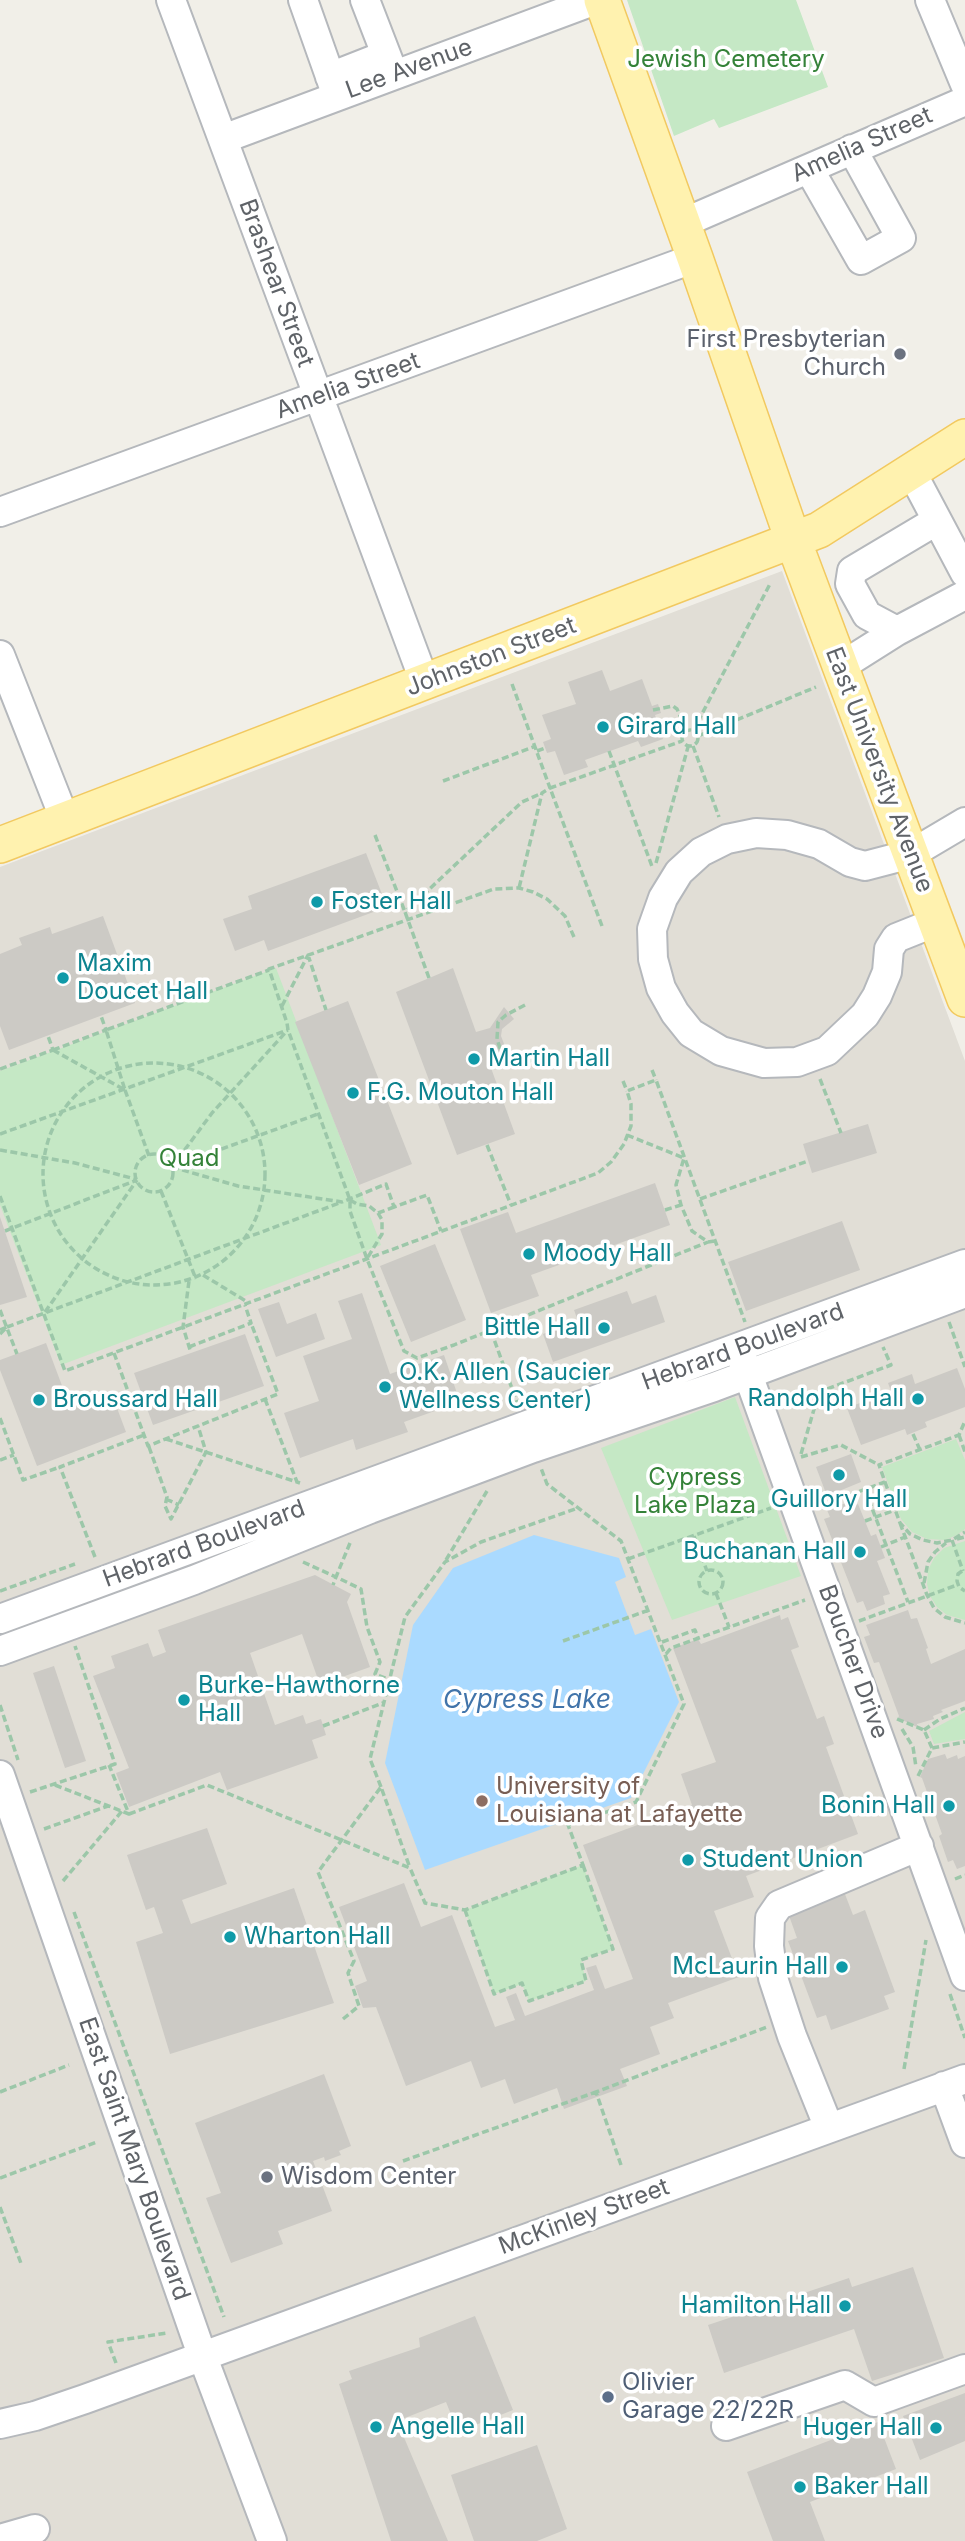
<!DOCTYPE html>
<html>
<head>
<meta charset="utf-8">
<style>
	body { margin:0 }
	canvas { display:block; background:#f1efe8 }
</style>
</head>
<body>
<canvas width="965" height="2541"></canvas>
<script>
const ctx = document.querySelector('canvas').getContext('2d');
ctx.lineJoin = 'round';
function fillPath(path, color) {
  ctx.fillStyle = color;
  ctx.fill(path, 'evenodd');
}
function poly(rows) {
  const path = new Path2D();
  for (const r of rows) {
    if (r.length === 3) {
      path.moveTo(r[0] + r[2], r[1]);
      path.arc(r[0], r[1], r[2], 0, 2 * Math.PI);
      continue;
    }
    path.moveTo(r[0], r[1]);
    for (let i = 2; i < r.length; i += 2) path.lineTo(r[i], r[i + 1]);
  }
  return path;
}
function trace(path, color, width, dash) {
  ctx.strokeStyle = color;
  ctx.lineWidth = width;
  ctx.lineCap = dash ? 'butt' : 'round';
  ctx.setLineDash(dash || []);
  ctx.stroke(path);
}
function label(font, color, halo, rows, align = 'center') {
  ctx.font = font + ' Inter,sans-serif';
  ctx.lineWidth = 7;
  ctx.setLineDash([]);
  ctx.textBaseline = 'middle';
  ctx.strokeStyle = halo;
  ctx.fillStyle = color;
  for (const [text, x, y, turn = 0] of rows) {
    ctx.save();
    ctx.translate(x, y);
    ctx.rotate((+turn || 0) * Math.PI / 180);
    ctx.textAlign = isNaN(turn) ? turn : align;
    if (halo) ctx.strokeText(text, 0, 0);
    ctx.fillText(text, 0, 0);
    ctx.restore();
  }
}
fillPath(poly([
	[782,571,965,1061,965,2541,0,2541,0,867]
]), '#e1ded6');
fillPath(poly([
	[627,0,796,0,828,87,719,128,714,119,674,136],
	[276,968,381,1245,61,1365,0,1205,0,1071],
	[735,1397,801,1576,672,1620,601,1448],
	[956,1439,965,1460,965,1529,957,1535,945,1540,927,1539,912,1532,901,1519,882,1467],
	[965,1541,965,1620,947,1615,937,1607,930,1596,927,1584,928,1570,934,1558,944,1548],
	[965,1712,965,1739,934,1744,929,1731],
	[583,1865,613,1949,581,1960,586,1981,529,2001,522,1984,494,1994,465,1910]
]), '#c5e8c5');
fillPath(poly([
	[534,1535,619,1558,626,1577,615,1582,635,1635,651,1629,679,1702,631,1798,425,1870,385,1763,413,1625,453,1568]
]), '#aadaff');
fillPath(poly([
	[602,670,610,691,642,679,652,706,658,704,661,713,655,715,663,739,641,747,638,741,585,760,588,767,564,775,555,751,547,753,543,742,551,739,542,715,576,704,568,682],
	[366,853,387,907,268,951,264,940,235,951,223,919,252,909,248,896],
	[103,916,135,1003,9,1050,0,1026,0,954,22,945,19,938,50,927,52,934],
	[453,968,476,1032,490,1028,504,1007,514,1019,502,1029,501,1036,506,1049,516,1055,527,1053,528,1069,520,1070,505,1062,491,1068,515,1134,457,1155,396,992],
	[348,1001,412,1164,359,1185,295,1022],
	[868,1124,877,1153,812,1173,803,1144],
	[655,1183,670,1225,531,1275,539,1296,491,1313,460,1229,508,1212,516,1233],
	[0,1217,27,1297,0,1305],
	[842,1221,860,1270,746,1311,728,1262],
	[435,1244,466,1320,411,1342,380,1266],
	[627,1291,632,1304,656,1295,665,1322,553,1362,543,1334,578,1321,574,1310],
	[362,1293,390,1374,444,1355,460,1402,404,1422,408,1432,356,1450,353,1439,300,1458,284,1413,319,1401,303,1356,352,1339,338,1301],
	[279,1302,287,1324,316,1313,325,1339,276,1357,258,1309],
	[245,1334,264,1386,153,1425,134,1373],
	[46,1343,70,1407,111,1392,126,1432,37,1466,0,1370,0,1360],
	[957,1368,965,1389,965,1407,925,1422,927,1427,907,1435,905,1429,861,1445,847,1408,891,1391,888,1383,912,1374,915,1384],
	[851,1454,861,1482,827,1496,816,1467],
	[851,1501,853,1506,858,1504,871,1536,876,1534,885,1558,877,1561,890,1594,883,1596,885,1604,867,1611,863,1601,857,1603,824,1519,830,1517,827,1510],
	[315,1575,351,1594,347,1602,370,1667,320,1685,302,1634,250,1653,275,1725,303,1715,306,1724,321,1719,326,1735,312,1740,318,1758,227,1790,220,1772,129,1807,116,1773,129,1768,93,1676,115,1668,111,1656,148,1643,153,1657,166,1652,158,1630],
	[908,1610,911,1619,917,1618,928,1648,926,1649,931,1664,965,1649,965,1701,941,1710,943,1712,933,1716,934,1719,917,1724,917,1727,898,1718,899,1716,879,1662,874,1663,864,1637,870,1635,866,1625],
	[780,1615,781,1620,788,1617,799,1647,791,1650,817,1719,824,1716,834,1744,826,1747,858,1834,746,1876,754,1897,714,1911,739,1977,668,2003,674,2018,650,2027,660,2054,620,2069,627,2086,564,2109,557,2088,514,2104,505,2079,481,2088,471,2061,406,2086,376,2007,363,2008,355,1986,367,1981,339,1907,404,1883,421,1927,452,1915,495,2027,515,2020,506,1997,516,1993,525,2016,594,1990,586,1968,596,1965,605,1989,633,1979,583,1845,692,1805,681,1774,716,1762,673,1648,698,1639,701,1644],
	[54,1666,86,1761,65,1768,33,1673],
	[945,1754,947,1759,957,1755,958,1759,965,1756,965,1866,957,1869,953,1860,948,1862,939,1836,942,1834,922,1778,920,1777,928,1759],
	[207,1828,227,1884,182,1900,191,1924,294,1888,334,2003,170,2054,136,1942,163,1933,154,1907,146,1910,127,1855],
	[843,1889,853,1915,865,1910,895,1992,884,1996,889,2009,831,2030,826,2015,817,2018,788,1941,797,1938,787,1910],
	[324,2074,351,2146,339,2151,341,2155,325,2161,324,2157,313,2161,332,2211,278,2231,283,2244,231,2263,206,2198,221,2193,195,2123],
	[913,2267,944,2358,872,2381,854,2329,724,2373,708,2325,849,2278,852,2287],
	[475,2316,513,2410,458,2432,446,2402,397,2421,448,2541,391,2541,339,2384,352,2379,349,2371,420,2347,419,2338],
	[965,2393,965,2441,920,2460,903,2416],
	[878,2422,896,2469,810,2502,825,2541,773,2541,747,2472],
	[537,2445,567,2529,537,2541,474,2541,451,2475]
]), '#cccac5');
const minor = poly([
	[171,0,425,683],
	[303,0,337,96],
	[365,0,394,75],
	[930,0,965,84],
	[330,77,386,55],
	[223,139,596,0],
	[809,169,861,260,901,238,852,149],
	[683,223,965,101],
	[911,471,965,573],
	[0,512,695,258],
	[897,631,867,615,850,584,852,571,936,521],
	[0,655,65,820],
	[840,667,897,631,965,595],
	[936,922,896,938,889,949,887,972,877,996,865,1015,827,1051,797,1062,764,1063,721,1051,691,1033,675,1013,661,988,653,959,652,929,663,898,679,872,701,852,727,839,756,833,787,835,819,844,850,862,865,866,911,854,965,822],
	[742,1358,965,1976],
	[0,1619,965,1264],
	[0,1651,194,1580,370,1509,533,1448,714,1387,965,1293],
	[0,1775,202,2355,272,2541],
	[944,2086,965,2143],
	[829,2128,792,2036,773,1978,769,1946,770,1918,779,1905,919,1846],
	[0,2424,35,2416,85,2399,965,2079],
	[726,2426,845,2385,874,2402,965,2369],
	[0,2539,35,2529]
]);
const major = poly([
	[602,0,695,258,793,540,965,999],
	[0,845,819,530,965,437]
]);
trace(minor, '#b5b8bc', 32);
trace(major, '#f2c960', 38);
trace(poly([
	[512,684,550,788,542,793,519,888],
	[653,710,673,706,677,709,687,731],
	[690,738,8],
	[693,731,770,584],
	[698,736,816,687],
	[693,746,719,817],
	[537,751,545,748],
	[609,751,653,869],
	[443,781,536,746],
	[375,835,405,912],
	[656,863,688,747],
	[602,926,550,788,682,741],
	[574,937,565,916,547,899,533,892,519,888,494,889,269,969,287,1023,288,1030,350,1200,350,1211,367,1259,404,1351,417,1358,454,1345,708,1242],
	[308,955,326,1010],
	[429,978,405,912,522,802,542,793],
	[525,1005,506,1015,498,1022,497,1039,502,1054,514,1061,530,1061,544,1055],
	[282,1006,308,955],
	[53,1050,125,1090,106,1030,269,970],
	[53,1050,106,1030,101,1016],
	[154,1174,111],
	[0,1069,53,1050,48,1036],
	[652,1070,656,1080],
	[820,1079,841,1133],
	[623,1081,627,1091],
	[125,1090,149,1156],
	[0,1134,288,1030],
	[627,1135,684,1158,676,1185,681,1205,692,1231,708,1242,715,1241],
	[487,1145,511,1205],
	[0,1150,75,1163,135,1179],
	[154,1173,19],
	[172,1167,238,1186,342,1202,386,1184,394,1207,427,1195,441,1231],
	[172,1167,212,1113,286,1032],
	[172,1167,318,1114],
	[161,1191,196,1279],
	[0,1196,65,1371,598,1173,611,1162,624,1144,631,1126,631,1104,627,1091,656,1080,745,1322],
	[700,1199,808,1161],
	[350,1200,357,1204,369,1206,378,1213,382,1220,382,1234,368,1257],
	[665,1210,681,1205],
	[378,1213,394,1207],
	[5,1231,137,1180],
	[203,1275,249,1303],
	[189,1281,183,1327,191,1353],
	[0,1310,17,1354],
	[45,1312,137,1180],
	[949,1322,965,1367],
	[7,1327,342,1202],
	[0,1330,7,1327,0,1334],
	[491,1331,518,1405],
	[189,1347,251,1323,245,1305],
	[114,1353,148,1446,278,1394,251,1323],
	[265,1399,297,1482],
	[0,1418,23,1480,60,1467],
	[913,1434,920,1450],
	[959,1435,965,1452],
	[166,1439,300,1483],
	[149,1447,167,1497,165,1506,171,1519,206,1452,198,1426],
	[801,1454,819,1392,891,1365,883,1347],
	[801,1457,841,1445,879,1465],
	[0,1460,14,1455],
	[885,1482,900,1523,910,1534,923,1540,937,1543,952,1540,965,1532],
	[865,1490,908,1602],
	[166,1499,179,1505],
	[820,1506,885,1482,879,1465,959,1435,965,1421],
	[865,1521,895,1510],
	[900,1523,927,1595,934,1608,945,1617,965,1623],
	[694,1536,707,1571],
	[957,1539,965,1537],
	[952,1540,963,1571],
	[350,1543,336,1577,361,1589,367,1627,380,1662,375,1674,390,1680],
	[881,1547,905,1537],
	[95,1557,60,1467,144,1435],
	[628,1559,771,1508],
	[446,1560,487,1491],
	[303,1562,336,1577,333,1585],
	[711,1582,12],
	[962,1571,958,1574,957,1581,959,1587,965,1591],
	[924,1583,928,1562,935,1552,946,1543],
	[0,1591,75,1564],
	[716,1593,729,1627],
	[859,1621,957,1585],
	[563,1641,649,1610],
	[662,1642,695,1630,698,1638],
	[666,1654,671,1648,805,1600],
	[0,1705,18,1760],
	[897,1719,924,1730,932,1748],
	[323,1726,383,1703],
	[902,1729,913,1747,916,1767],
	[924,1730,940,1719,965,1708],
	[918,1776,932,1748,965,1742],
	[55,1785,129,1814,109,1765],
	[381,1787,370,1759,405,1617,445,1562,481,1542,578,1508],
	[30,1792,115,1764,75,1646],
	[129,1814,207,1785,410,1868,425,1903,465,1910,583,1865,568,1825,636,1802,684,1704,621,1541,547,1484,541,1468],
	[44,1829,108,1806],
	[955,1879,965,1875],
	[63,1881,122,1811],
	[465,1910,494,1994,522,1983,529,2001,586,1981,581,1960,613,1949,583,1865],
	[74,1912,224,2317],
	[950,1994,965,2038],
	[343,2019,359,2006,348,1973,354,1961,318,1872,381,1787,410,1868],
	[904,2069,926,1940],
	[0,2092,69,2065],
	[403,2161,596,2092],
	[621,2165,596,2092,767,2027],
	[0,2178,97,2142],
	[0,2207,22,2266],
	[116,2363,108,2342,167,2333]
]), '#9cc7a9', 3.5, [7, 3.5]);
trace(minor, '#fff', 28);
trace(major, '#fff2af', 35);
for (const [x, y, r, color] of [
	[900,354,7,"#6b7280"],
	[603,727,7,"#0f9aa8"],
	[317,902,7,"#0f9aa8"],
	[63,978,7,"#0f9aa8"],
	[474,1059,7,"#0f9aa8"],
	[353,1093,7,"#0f9aa8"],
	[529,1254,7,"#0f9aa8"],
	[604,1328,7,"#0f9aa8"],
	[385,1387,7,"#0f9aa8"],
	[918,1399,7,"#0f9aa8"],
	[39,1400,7,"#0f9aa8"],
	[839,1475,7,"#0f9aa8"],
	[860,1552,7,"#0f9aa8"],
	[184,1700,7,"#0f9aa8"],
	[482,1801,7,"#8d6e63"],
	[949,1806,7,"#0f9aa8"],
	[688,1860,7,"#0f9aa8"],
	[230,1937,7,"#0f9aa8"],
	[842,1967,7,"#0f9aa8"],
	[267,2177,7,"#6b7280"],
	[845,2306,7,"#0f9aa8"],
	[608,2397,7,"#5c6f8a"],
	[376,2427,7,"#0f9aa8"],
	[936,2428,7,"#0f9aa8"],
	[800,2487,7,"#0f9aa8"]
]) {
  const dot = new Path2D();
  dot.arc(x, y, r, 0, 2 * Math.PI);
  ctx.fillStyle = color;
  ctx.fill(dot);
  trace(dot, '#fff', 2.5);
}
label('24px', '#348238', '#fff', [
	["Jewish Cemetery",726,60],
	["Quad",189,1159],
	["Cypress",695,1478],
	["Lake Plaza",695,1506]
]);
label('24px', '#5f6368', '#fff', [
	["Lee Avenue",409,69,-20],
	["Amelia Street",862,145,-24],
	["Brashear Street",276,283,70],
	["Amelia Street",348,386,-20],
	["Johnston Street",491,657,-21],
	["East University Avenue",879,770,69],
	["Hebrard Boulevard",743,1347,-20],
	["Hebrard Boulevard",204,1544,-20],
	["Boucher Drive",853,1662,70],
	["East Saint Mary Boulevard",134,2159,71],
	["McKinley Street",584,2217,-20]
]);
label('24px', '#5b616d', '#fff', [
	["First Presbyterian",886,340],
	["Church",886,368],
	["Wisdom Center",281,2177,"left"]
], 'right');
label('24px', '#0d838f', '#fff', [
	["Girard Hall",617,727],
	["Foster Hall",331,902],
	["Maxim",77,964],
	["Doucet Hall",77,992],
	["Martin Hall",488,1059],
	["F.G. Mouton Hall",367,1093],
	["Moody Hall",543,1254],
	["Bittle Hall",590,1328,"right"],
	["O.K. Allen (Saucier",399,1373],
	["Wellness Center)",399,1401],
	["Randolph Hall",904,1399,"right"],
	["Broussard Hall",53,1400],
	["Guillory Hall",839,1500,"center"],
	["Buchanan Hall",846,1552,"right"],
	["Burke-Hawthorne",198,1686],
	["Hall",198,1714],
	["Bonin Hall",935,1806,"right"],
	["Student Union",702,1860],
	["Wharton Hall",244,1937],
	["McLaurin Hall",828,1967,"right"],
	["Hamilton Hall",831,2306,"right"],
	["Angelle Hall",390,2427],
	["Huger Hall",922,2428,"right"],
	["Baker Hall",814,2487]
], 'left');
label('24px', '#785e54', '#fff', [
	["University of",496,1787],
	["Louisiana at Lafayette",496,1815]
], 'left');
label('24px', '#4e5e75', '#fff', [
	["Olivier",622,2383],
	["Garage 22/22R",622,2411]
], 'left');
label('italic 26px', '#4174aa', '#fff', [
	["Cypress Lake",527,1700]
]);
</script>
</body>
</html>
